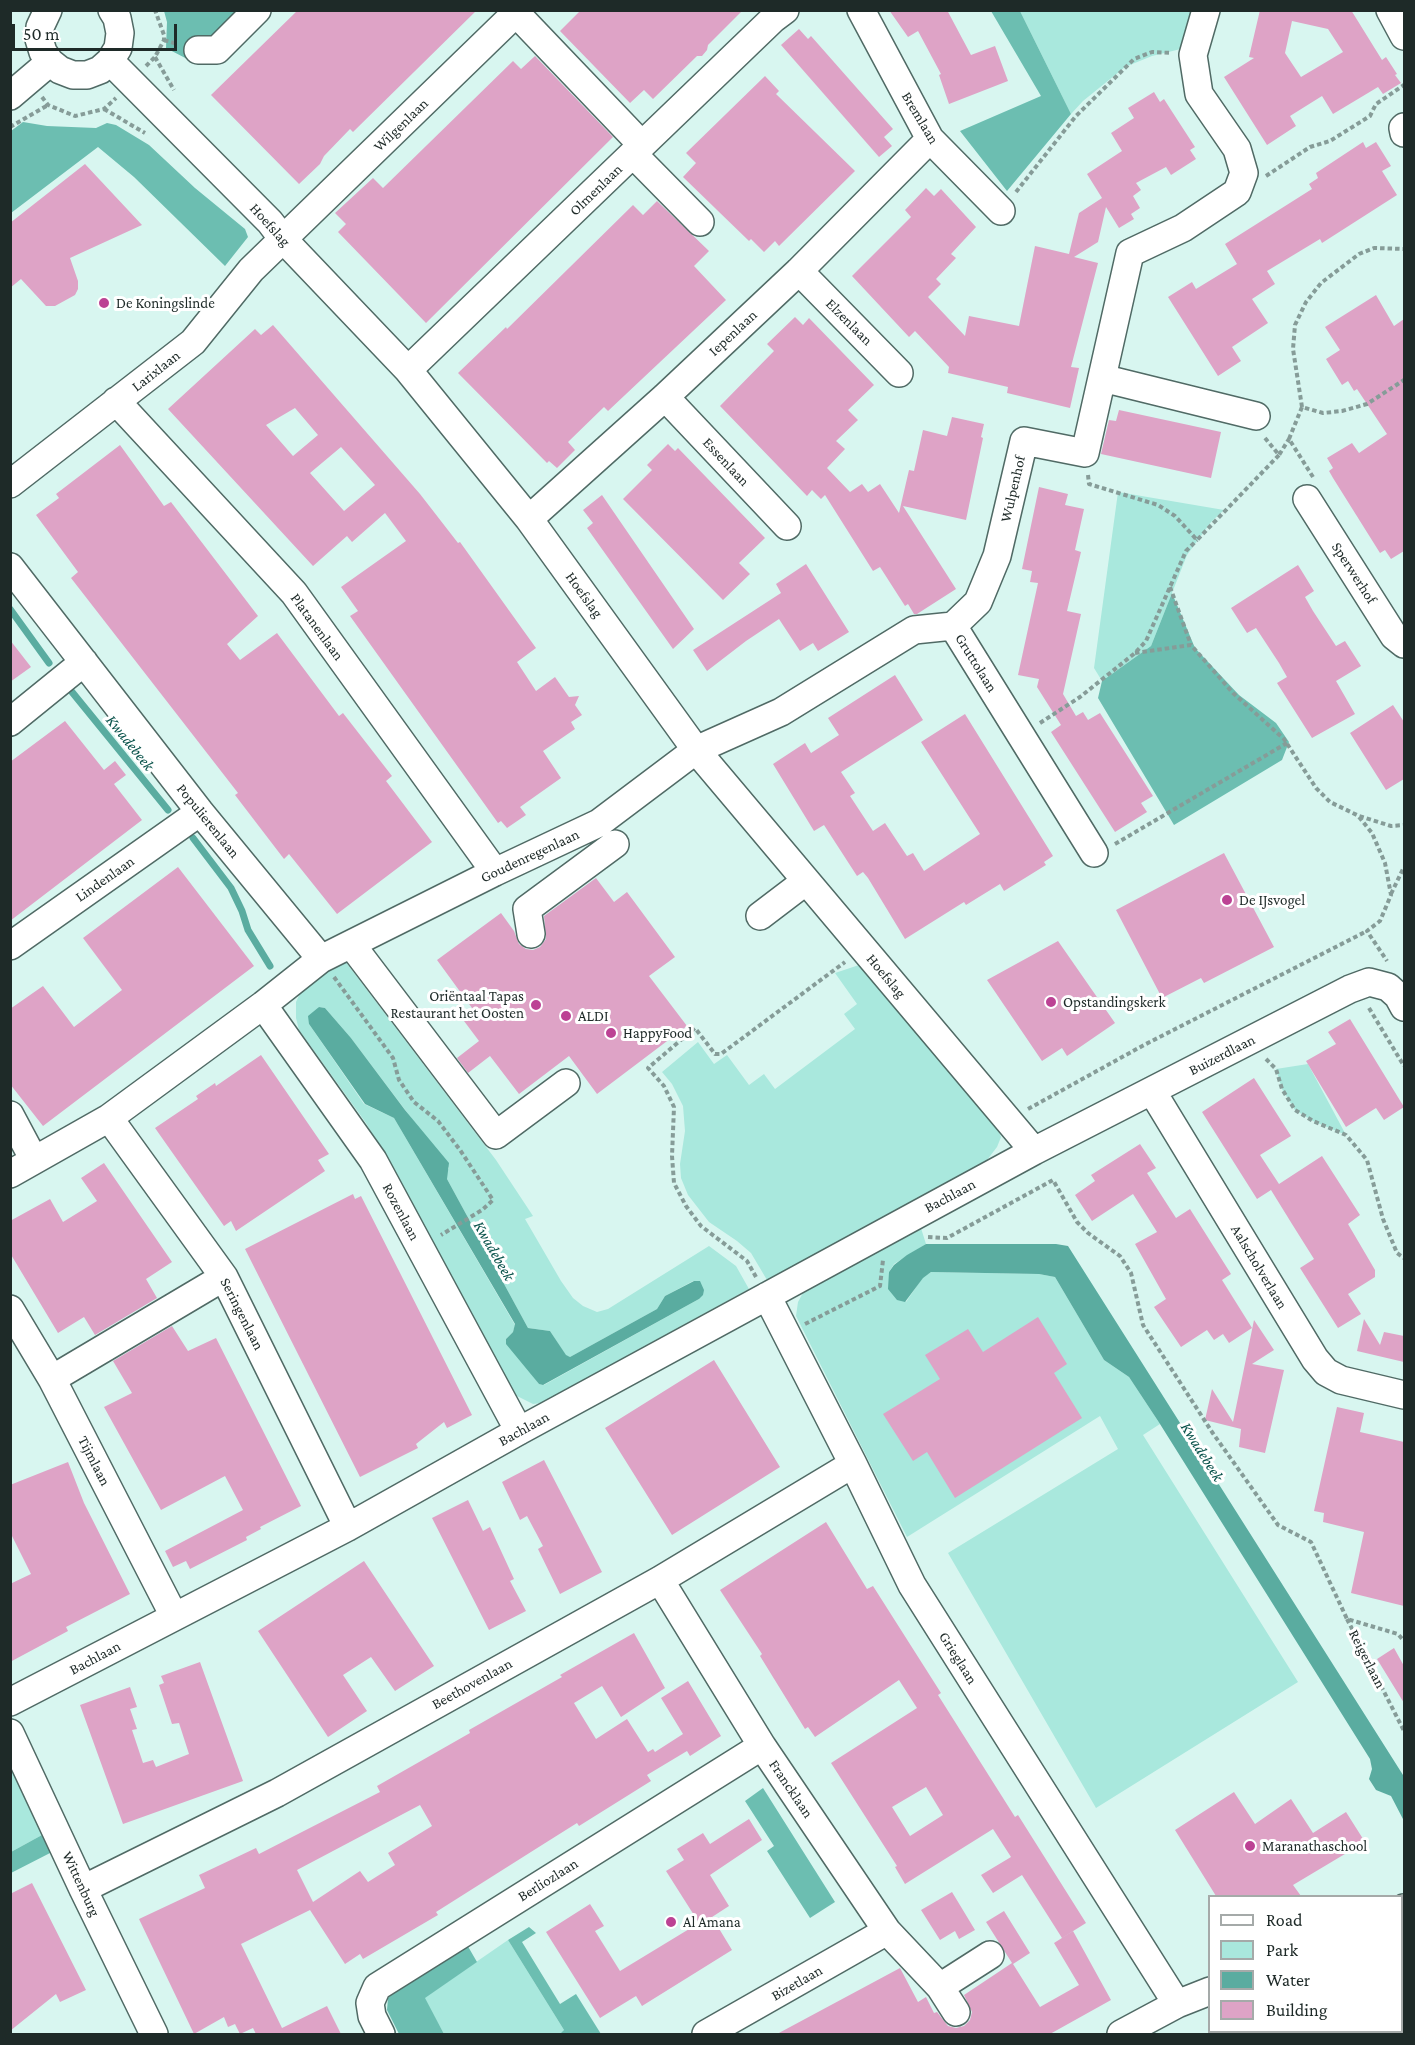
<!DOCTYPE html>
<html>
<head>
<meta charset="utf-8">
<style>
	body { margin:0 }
	#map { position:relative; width:1415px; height:2045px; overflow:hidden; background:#d8f6f0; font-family:"Crimson Pro",serif }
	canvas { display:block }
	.frame { position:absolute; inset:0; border:12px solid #1e2a28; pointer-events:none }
	.legend { position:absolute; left:1208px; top:1895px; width:195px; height:138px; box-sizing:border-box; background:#fff; border:2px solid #a5aaa9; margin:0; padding:8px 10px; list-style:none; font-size:18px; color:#1e2a28 }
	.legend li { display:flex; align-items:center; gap:12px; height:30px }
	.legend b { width:30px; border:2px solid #a5aaa9 }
	.scale { position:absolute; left:12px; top:24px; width:165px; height:27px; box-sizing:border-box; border:3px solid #1e2a28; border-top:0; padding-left:8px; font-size:18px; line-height:21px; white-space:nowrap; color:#1e2a28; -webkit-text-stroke:4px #fff; paint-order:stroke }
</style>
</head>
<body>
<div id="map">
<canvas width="1415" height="2045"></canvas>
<div class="frame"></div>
<ul class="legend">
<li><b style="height:8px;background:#fff"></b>Road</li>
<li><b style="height:16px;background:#a9e8dd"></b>Park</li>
<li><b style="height:16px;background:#5aaca0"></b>Water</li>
<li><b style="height:16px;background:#dea3c6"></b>Building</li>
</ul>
<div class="scale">50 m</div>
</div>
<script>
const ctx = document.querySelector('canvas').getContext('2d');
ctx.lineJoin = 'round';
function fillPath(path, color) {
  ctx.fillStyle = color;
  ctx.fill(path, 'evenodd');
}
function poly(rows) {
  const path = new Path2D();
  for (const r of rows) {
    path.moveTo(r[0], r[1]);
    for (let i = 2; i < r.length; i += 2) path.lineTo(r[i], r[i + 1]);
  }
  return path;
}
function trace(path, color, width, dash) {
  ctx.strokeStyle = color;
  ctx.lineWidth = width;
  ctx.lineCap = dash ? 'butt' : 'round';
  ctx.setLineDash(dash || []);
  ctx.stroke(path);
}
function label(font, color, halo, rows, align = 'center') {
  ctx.font = font + ' "Crimson Pro",serif';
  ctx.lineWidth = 6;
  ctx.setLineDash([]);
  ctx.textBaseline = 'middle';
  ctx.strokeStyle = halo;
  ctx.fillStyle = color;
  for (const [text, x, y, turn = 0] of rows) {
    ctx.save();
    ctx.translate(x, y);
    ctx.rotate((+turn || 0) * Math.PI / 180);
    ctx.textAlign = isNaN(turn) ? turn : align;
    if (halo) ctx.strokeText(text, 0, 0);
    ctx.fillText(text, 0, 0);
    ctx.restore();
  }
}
fillPath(poly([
	[1020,11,1201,11,1193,46,1152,56,1125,67,1083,101,1071,114],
	[1118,492,1224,510,1211,522,1187,555,1151,646,1102,681,1094,668],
	[345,961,496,1160,533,1216,525,1219,561,1281,573,1298,583,1306,597,1312,608,1309,709,1246,736,1266,749,1289,541,1403,533,1404,511,1393,406,1193,366,1123,299,1030,296,1018,296,1002,301,991,331,967],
	[319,1007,325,1008,351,1038,449,1168,446,1173,447,1179,528,1328,550,1331,566,1356,570,1357,657,1309,665,1296,693,1281,700,1281,699,1299,544,1385,539,1384,506,1339,513,1332,515,1325,394,1118,364,1104,309,1024],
	[859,965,994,1118,1001,1137,997,1147,987,1160,767,1280,751,1253,737,1241,709,1222,688,1195,681,1178,680,1164,685,1131,683,1106,672,1084,662,1072,698,1042,714,1064,727,1055,749,1085,764,1074,775,1089,855,1029,844,1014,857,1004,835,973],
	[1308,1064,1346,1135,1313,1121,1295,1110,1282,1089,1276,1069],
	[920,1225,926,1244,894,1264,889,1272,906,1302,923,1277,931,1272,1039,1274,1055,1277,1104,1360,1129,1377,1160,1424,1143,1435,1298,1682,1096,1808,948,1553,1118,1449,1100,1416,907,1537,796,1316,798,1302,804,1291],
	[10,1767,42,1835,11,1852,10,1852],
	[508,1940,564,2030,563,2032,560,2034,444,2034,424,1998]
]), '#a9e8dd');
fillPath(poly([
	[164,11,244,11,193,62,166,48,167,22],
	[991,11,1020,11,1071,114,1007,191,960,131,1041,96],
	[23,122,47,126,96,128,107,123,116,125,149,145,195,188,245,229,248,237,225,266,134,177,98,147,11,213,11,131],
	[1172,593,1195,648,1239,695,1276,723,1289,742,1282,760,1174,825,1098,698,1102,681,1151,646],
	[763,1788,835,1902,810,1918,767,1851,774,1846,745,1801],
	[42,1835,52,1852,11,1873,11,1852],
	[529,1927,536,1933,522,1942,560,2004,576,1994,601,2034,560,2034,564,2030,508,1940],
	[466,1943,477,1962,425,1998,444,2034,399,2034,387,2010,388,1998,399,1987]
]), '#6cbeb1');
fillPath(poly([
	[319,1007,325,1008,351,1038,405,1110,449,1163,447,1179,528,1328,550,1331,566,1355,570,1357,657,1309,665,1296,694,1281,700,1281,704,1290,703,1295,699,1299,543,1385,539,1384,506,1344,506,1339,513,1332,515,1324,394,1118,365,1104,309,1024,308,1016],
	[926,1244,1056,1244,1068,1246,1403,1775,1404,1779,1404,1821,1391,1796,1376,1790,1369,1779,1372,1769,1370,1759,1160,1424,1129,1377,1104,1360,1055,1277,1039,1274,931,1272,923,1278,905,1302,897,1300,888,1289,889,1272,894,1265,907,1255]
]), '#5aaca0');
trace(poly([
	[10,609,49,663],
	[72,692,168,810],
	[193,838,231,888,242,911,248,930,270,966]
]), '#5aaca0', 7);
fillPath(poly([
	[298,10,477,10,353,132,350,129,324,156,320,164,299,184,211,95],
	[581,10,743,10,708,45,707,50,702,56,697,56,653,99,644,90,630,103,560,31],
	[889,10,947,10,971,55,995,46,1008,81,949,104,939,75,941,74,918,31,908,37],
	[1260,10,1351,10,1382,60,1386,57,1397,74,1395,75,1401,83,1383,94,1378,87,1333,114,1322,96,1290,116,1296,126,1267,145,1224,77,1254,58,1249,57],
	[1292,21,1328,29,1343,52,1301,77,1285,53],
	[799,29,808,39,811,36,893,129,884,137,892,146,879,157,781,45],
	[535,56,613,137,426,323,338,232,346,224,335,213,373,178,383,188,513,61,521,69],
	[765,76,779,91,776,94,855,171,779,246,775,241,764,252,751,239,749,241,683,177,696,163,686,153],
	[1154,92,1160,102,1164,99,1171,110,1195,147,1190,150,1196,159,1171,175,1166,167,1136,183,1141,190,1133,196,1140,208,1131,214,1134,219,1119,228,1106,207,1098,242,1074,257,1098,263,1071,367,1079,368,1070,408,1007,393,1008,387,948,373,949,367,915,331,909,337,852,276,911,217,905,210,926,188,934,196,941,189,976,227,951,254,956,258,936,279,941,284,928,297,965,336,969,316,1019,326,1035,246,1069,254,1079,213,1102,198,1087,174,1122,151,1111,133,1134,118,1128,108],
	[1363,142,1366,148,1376,142,1391,166,1382,171,1397,195,1322,243,1320,239,1267,271,1275,284,1252,299,1268,323,1232,347,1241,361,1218,376,1168,297,1192,282,1196,289,1237,264,1225,244,1312,189,1309,184,1318,178,1316,173],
	[85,164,142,225,70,258,78,281,78,289,75,295,55,306,46,306,21,279,10,288,10,223],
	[657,201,709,251,694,266,726,300,608,411,604,407,568,442,575,450,557,468,549,461,547,463,458,373,506,327,507,329,633,205,643,215],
	[1376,295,1394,326,1404,319,1404,551,1391,559,1385,550,1380,553,1333,478,1329,471,1333,468,1327,458,1352,443,1359,453,1387,434,1357,389,1354,391,1348,381,1342,385,1326,359,1340,350,1325,327],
	[795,317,803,325,809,318,874,385,848,410,858,420,836,441,845,449,827,468,850,492,862,484,868,492,880,484,899,513,909,470,914,471,923,430,947,436,952,417,984,424,981,437,983,438,966,520,903,506,956,589,917,614,914,614,908,604,905,606,880,567,873,571,825,495,821,499,812,490,807,496,720,406,774,351,767,344],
	[273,325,420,494,458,543,460,542,523,630,536,648,517,662,536,691,555,677,569,697,579,696,575,705,582,715,571,722,575,729,543,751,561,778,520,807,526,815,507,828,501,821,498,823,350,616,358,611,341,587,406,541,385,513,352,542,347,536,313,566,168,409,255,329,261,335],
	[295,408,318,435,293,456,266,425],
	[341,447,375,485,344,511,310,473],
	[1119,410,1221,432,1211,478,1101,454,1109,420,1116,421],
	[668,444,675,451,678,448,765,538,739,563,750,574,723,600,623,499,652,470,647,465],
	[120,445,164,506,171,502,258,616,227,644,240,660,277,633,339,716,343,713,392,776,386,781,432,842,337,914,289,854,284,859,235,795,238,793,71,578,78,572,36,515,59,498,56,494],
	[1039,487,1068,494,1065,505,1084,509,1075,550,1081,552,1067,611,1081,614,1063,694,1076,716,1083,712,1088,720,1100,713,1153,796,1141,803,1147,812,1115,832,1051,732,1061,725,1037,687,1039,679,1018,675,1038,583,1030,582,1032,571,1022,569],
	[602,495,694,629,673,649,587,528,593,523,583,510],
	[806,564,849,632,818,651,813,643,800,651,779,619,746,641,707,671,693,650,781,593,776,584],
	[1298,565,1314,591,1305,597,1313,611,1336,646,1345,641,1361,666,1336,681,1355,714,1312,738,1277,683,1287,677,1279,663,1256,628,1247,633,1231,608],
	[10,640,31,667,10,682],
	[895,675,923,720,841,772,855,793,850,796,873,831,885,823,907,856,913,853,924,871,980,834,921,742,965,714,1053,856,1044,862,1046,865,1004,891,1000,884,966,905,964,902,905,939,868,878,863,872,857,876,824,825,814,831,773,764,805,743,811,753,839,735,828,718],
	[1393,705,1404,722,1404,779,1386,790,1350,733],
	[65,721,104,770,115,761,126,775,114,784,142,820,10,921,10,762],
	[1224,853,1274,947,1204,983,1201,978,1162,998,1116,910],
	[178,867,254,966,43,1126,10,1084,10,1009,43,986,74,1027,122,990,83,938],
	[596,878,614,902,627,892,675,957,649,976,687,1026,597,1094,569,1056,519,1094,490,1056,468,1073,457,1058,479,1041,461,1017,472,1008,437,960,501,913,514,931,519,944,526,949,533,950,540,947,546,939,544,916],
	[1058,941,1115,1023,1067,1056,1062,1048,1042,1061,987,980],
	[1350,1019,1404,1107,1384,1120,1376,1108,1346,1127,1306,1061,1336,1044,1328,1032],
	[261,1055,329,1154,318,1160,325,1171,236,1231,231,1221,224,1226,155,1128,198,1099,196,1096,215,1083,216,1086],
	[1254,1078,1291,1136,1260,1155,1279,1184,1322,1156,1360,1215,1348,1224,1375,1270,1375,1277,1348,1294,1361,1314,1338,1328,1300,1268,1314,1259,1292,1224,1271,1190,1257,1199,1202,1112],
	[1140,1144,1156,1168,1147,1173,1176,1218,1190,1209,1231,1274,1222,1280,1252,1328,1229,1343,1223,1334,1214,1340,1207,1330,1181,1347,1154,1307,1166,1299,1135,1244,1157,1232,1133,1194,1092,1221,1075,1195,1095,1181,1091,1175],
	[104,1163,172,1262,146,1279,157,1298,95,1335,84,1317,58,1333,10,1253,10,1221,50,1199,63,1222,97,1201,81,1178],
	[353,1194,355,1199,361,1196,472,1415,447,1428,444,1422,416,1444,418,1448,360,1477,245,1249],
	[1038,1317,1067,1364,1054,1373,1082,1418,955,1498,927,1452,913,1461,883,1414,940,1379,925,1355,968,1329,983,1352],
	[1364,1319,1380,1345,1384,1332,1404,1336,1404,1362,1357,1351],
	[1254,1320,1274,1350,1252,1364,1284,1370,1265,1453,1239,1447,1241,1429,1205,1420,1212,1389,1233,1422],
	[172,1326,188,1351,216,1338,301,1506,260,1527,261,1529,246,1537,247,1540,190,1569,186,1561,173,1567,165,1551,243,1510,225,1476,161,1510,104,1407,132,1393,113,1361],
	[714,1360,780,1467,672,1535,605,1428],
	[1337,1407,1364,1413,1360,1432,1404,1442,1404,1606,1351,1593,1364,1532,1323,1522,1324,1513,1314,1511],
	[544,1460,602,1572,560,1594,538,1549,543,1546,527,1516,520,1520,502,1482],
	[68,1462,84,1503,130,1594,66,1627,68,1631,10,1662,10,1584,31,1574,10,1532,10,1485],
	[468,1500,483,1531,490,1527,514,1579,510,1581,526,1611,489,1630,432,1518],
	[826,1522,867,1589,873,1586,941,1693,938,1695,1015,1817,1018,1815,1086,1923,1062,1938,1022,1875,993,1893,981,1875,1011,1857,993,1829,905,1884,895,1867,897,1866,831,1763,917,1708,899,1680,815,1737,808,1727,805,1729,760,1656,762,1654,720,1590],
	[926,1787,943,1815,910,1836,892,1807],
	[364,1561,434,1666,395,1691,371,1657,343,1675,367,1711,328,1737,258,1631],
	[634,1633,665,1688,621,1717,602,1686,574,1703,596,1739,627,1719,648,1752,653,1749,655,1752,683,1734,661,1698,688,1681,721,1736,690,1756,687,1751,647,1775,651,1781,579,1826,577,1823,542,1845,436,1912,438,1915,363,1959,360,1954,345,1964,310,1910,241,1944,282,2028,327,2006,341,2034,256,2034,253,2028,240,2034,235,2024,228,2027,224,2017,194,2034,139,1919,205,1888,199,1875,256,1848,259,1854,380,1792,377,1786,470,1733,469,1730,562,1677,560,1675],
	[420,1805,432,1826,388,1853,395,1865,368,1882,360,1871,313,1902,297,1870],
	[1394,1648,1404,1666,1404,1703,1377,1659],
	[200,1662,243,1781,123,1824,80,1705,130,1687,137,1707,130,1709,137,1729,132,1730,143,1763,153,1760,156,1767,189,1754,179,1723,172,1724,159,1685,164,1683,161,1676],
	[1234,1792,1255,1824,1291,1799,1313,1833,1346,1812,1365,1842,1293,1885,1301,1896,1216,1896,1175,1830],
	[749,1819,762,1840,710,1875,729,1906,712,1917,732,1950,642,2006,636,1996,600,2018,546,1932,590,1904,604,1926,595,1931,620,1971,699,1923,666,1871,684,1860,677,1849,703,1833,710,1844],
	[32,1883,86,1990,60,2002,56,1994,10,2031,10,1894],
	[952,1892,975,1930,959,1939,955,1931,940,1940,921,1910],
	[1004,1911,1030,1953,1013,1964,1040,2007,1079,1985,1054,1943,1073,1931,1111,2000,1050,2034,777,2034,900,1968,918,2002,926,1997,934,2013,937,2012,948,2026,956,2028,964,2026,970,2020,972,2012,964,1995,1012,1963,986,1922]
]), '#dea3c6');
const minor = poly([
	[48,10,40,27,39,39,43,52,50,62,60,70,73,75,87,75,100,70,110,61,118,48,120,33,117,18,112,10],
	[513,10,642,145],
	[861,10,930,139,1001,211],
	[1390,10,1404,36],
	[198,50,217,50,257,10],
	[110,61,270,222,283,239,408,370,529,519,696,750,1034,1151],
	[10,96,50,62],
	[1404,127,1403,128,1404,133],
	[633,154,700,222],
	[799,271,899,373],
	[408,370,773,19,785,10],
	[1102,378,1256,416],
	[665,397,787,526],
	[116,401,294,593,495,872],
	[10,484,193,342,251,270,519,10],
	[1307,499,1394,636,1404,644],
	[529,519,665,397,799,271,930,139],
	[10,567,200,812,321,959],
	[953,626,978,602,997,556,1024,441,1085,453,1130,253,1183,228,1237,192,1244,173,1237,149,1199,94,1193,55,1206,10],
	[10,722,84,662],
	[760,916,806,881],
	[531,934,527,909,615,844],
	[351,944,496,1135,566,1083],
	[10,946,200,812],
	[263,1005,373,1160,519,1431],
	[1152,1091,1315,1359,1326,1372,1341,1380,1404,1395],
	[10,1115,34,1160],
	[109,1118,224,1277,348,1527],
	[10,1174,109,1118,263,1005,321,959,495,872,599,823,696,750,781,712,914,630,953,626,1094,853],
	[767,1296,853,1464,912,1585,1177,2004],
	[10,1309,52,1379,174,1616],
	[52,1379,224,1277],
	[660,1580,762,1746,887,1931,940,1987,956,2012],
	[10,1702,348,1527,519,1431,1034,1151,1350,989,1369,982,1388,987,1398,996,1404,1007],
	[10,1733,83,1889,154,2034],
	[83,1889,277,1793,660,1580,853,1464],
	[1402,1910,1404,1908],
	[1402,1937,1404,1942],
	[940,1987,990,1955],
	[1242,2032,1243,2034],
	[381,2034,372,2016,370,2003,377,1987,762,1746],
	[706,2034,887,1931],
	[1121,2034,1177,2004,1210,1991]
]);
trace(minor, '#506a65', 30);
trace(poly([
	[164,40,177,44],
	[155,57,174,90],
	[146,66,155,57,164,40,164,35,155,10],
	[42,97,48,105,75,116,104,109,116,98],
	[104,109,145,133],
	[10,127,48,105],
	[1266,176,1310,147,1330,141,1370,116,1376,104,1404,85],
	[1016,192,1076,116,1134,59,1152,52,1172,53],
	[1302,407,1293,349,1295,325,1306,302,1321,283,1359,254,1374,248,1404,249],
	[1265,438,1279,455,1289,439],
	[1088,475,1089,484,1158,505,1175,516,1197,540,1279,455],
	[1313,477,1289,439,1302,407,1323,413,1342,411,1367,404,1404,380],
	[1170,587,1191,645],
	[1135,653,1191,645,1233,693,1284,739,1316,788,1330,802,1359,816,1391,826,1404,825],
	[1040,723,1080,697,1135,653,1146,641,1186,551,1197,540],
	[1359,817,1372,833,1385,863,1391,895,1380,921,1367,931,1387,961],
	[1115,844,1287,743],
	[1391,894,1404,867],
	[334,977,393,1058,399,1080,414,1102,438,1121,460,1150,493,1200,482,1210,441,1235],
	[1369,1008,1404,1066],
	[1266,1059,1276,1069,1282,1089,1295,1110,1313,1121,1346,1135,1367,1160,1383,1219,1397,1253,1404,1258],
	[1028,1109,1144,1045,1367,931],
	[928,1237,947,1238,1053,1180,1077,1222,1088,1233,1120,1256,1131,1273,1143,1325,1212,1432,1278,1525,1311,1542,1347,1619,1398,1634,1404,1641],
	[756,1277,747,1261,701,1226,686,1206,674,1183,672,1156,674,1107,664,1086,648,1068,695,1028,715,1054,721,1054,845,962],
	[805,1324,880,1286,883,1260],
	[1347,1619,1404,1731]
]), '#869c98', 4, [4.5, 3]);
trace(minor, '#fff', 27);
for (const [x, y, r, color] of [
	[104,303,6,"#bc4294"],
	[1227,900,6,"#bc4294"],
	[1051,1002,6,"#bc4294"],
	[536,1005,6,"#bc4294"],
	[566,1016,6,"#bc4294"],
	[611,1033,6,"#bc4294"],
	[1250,1846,6,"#bc4294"],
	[671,1922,6,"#bc4294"]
]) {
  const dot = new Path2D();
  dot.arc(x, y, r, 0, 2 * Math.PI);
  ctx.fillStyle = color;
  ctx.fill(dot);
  trace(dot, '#fff', 2);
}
label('15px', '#1e2a28', '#fff', [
	["Bremlaan",920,118,59],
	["Wilgenlaan",401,125,-44],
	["Olmenlaan",596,190,-44],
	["Hoefslag",270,225,48],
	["Elzenlaan",849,322,45],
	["Iepenlaan",733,333,-43],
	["Larixlaan",156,371,-38],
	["Essenlaan",726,462,47],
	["Wulpenhof",1013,489,-77],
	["Sperwerhof",1354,573,57],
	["Hoefslag",584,595,54],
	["Platanenlaan",317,627,54],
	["Gruttolaan",976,663,58],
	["Populierenlaan",208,821,51],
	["Goudenregenlaan",530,856,-25],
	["Lindenlaan",105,879,-35],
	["Hoefslag",886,976,50],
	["Buizerdlaan",1222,1055,-27],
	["Bachlaan",950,1196,-28],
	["Rozenlaan",401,1212,62],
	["Aalscholverlaan",1259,1267,59],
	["Seringenlaan",242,1314,63],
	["Bachlaan",524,1429,-29],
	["Tijmlaan",94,1461,63],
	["Bachlaan",95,1658,-28],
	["Grieglaan",958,1658,58],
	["Reigerlaan",1367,1659,63],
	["Beethovenlaan",472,1684,-29],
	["Francklaan",791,1789,56],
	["Berliozlaan",548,1880,-32],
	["Wittenburg",81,1884,65],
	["Bizetlaan",797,1983,-30]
]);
label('15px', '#1e2a28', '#fff', [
	["De Koningslinde",116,303],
	["De IJsvogel",1239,900],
	["Oriëntaal Tapas",524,996,"right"],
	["Restaurant het Oosten",524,1013,"right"],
	["Opstandingskerk",1063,1002],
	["ALDI",578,1016],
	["HappyFood",623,1033],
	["Maranathaschool",1262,1846],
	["Al Amana",683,1922]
], 'left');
label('italic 16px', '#08524a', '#fff', [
	["Kwadebeek",130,743,51],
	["Kwadebeek",494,1251,60],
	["Kwadebeek",1202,1452,58]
]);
</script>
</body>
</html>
